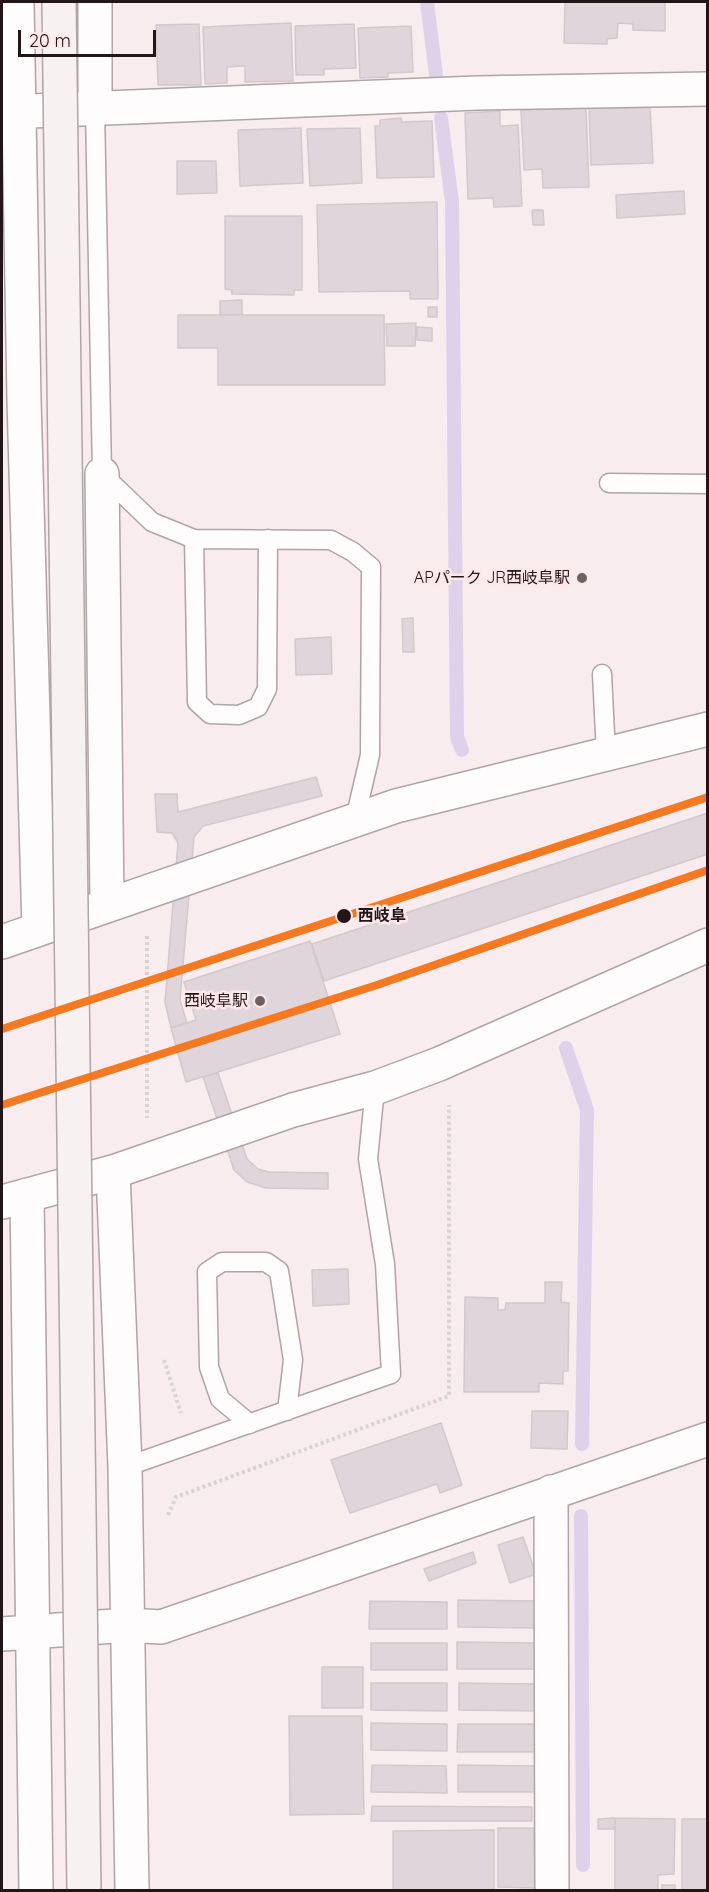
<!DOCTYPE html>
<html>
<head>
<meta charset="utf-8">
<style>
	body { margin:0 }
	#map { position:relative; width:709px; height:1892px; overflow:hidden; background:#f8ecee; font-family:Quicksand,sans-serif }
	canvas { display:block }
	.frame { position:absolute; inset:0; border:3px solid #221618; pointer-events:none }
	.scale { position:absolute; left:18px; top:30px; width:138px; height:27px; box-sizing:border-box; border:3px solid #221618; border-top:0; padding-left:8px; font-size:18px; line-height:21px; white-space:nowrap; color:#221618; -webkit-text-stroke:4px #fde7ea; paint-order:stroke }
</style>
</head>
<body>
<div id="map">
<canvas width="709" height="1892"></canvas>
<div class="frame"></div>
<div class="scale">20 m</div>
</div>
<script>
const ctx = document.querySelector('canvas').getContext('2d');
ctx.lineJoin = 'round';
function poly(rows) {
  const path = new Path2D();
  for (const r of rows) {
    path.moveTo(r[0], r[1]);
    for (let i = 2; i < r.length; i += 2) path.lineTo(r[i], r[i + 1]);
  }
  return path;
}
function trace(path, color, width, dash) {
  ctx.strokeStyle = color;
  ctx.lineWidth = width;
  ctx.lineCap = dash ? 'butt' : 'round';
  ctx.setLineDash(dash || []);
  ctx.stroke(path);
}
function fillPath(path, color) {
  ctx.fillStyle = color;
  ctx.fill(path, 'evenodd');
}
function label(font, color, halo, rows, align = 'center') {
  ctx.font = font + ' Quicksand,"Noto Sans JP",sans-serif';
  ctx.lineWidth = 5;
  ctx.setLineDash([]);
  ctx.textBaseline = 'middle';
  ctx.strokeStyle = halo;
  ctx.fillStyle = color;
  for (const [text, x, y, turn = 0] of rows) {
    ctx.save();
    ctx.translate(x, y);
    ctx.rotate((+turn || 0) * Math.PI / 180);
    ctx.textAlign = isNaN(turn) ? turn : align;
    if (halo) ctx.strokeText(text, 0, 0);
    ctx.fillText(text, 0, 0);
    ctx.restore();
  }
}
trace(poly([
	[427,2,436,75],
	[441,118,452,202,457,737,462,750],
	[566,1048,587,1110,582,1444],
	[581,1516,583,1865]
]), '#e0d1ea', 14);
const building = poly([
	[565,2,665,2,665,31,633,30,633,24,618,23,617,38,607,39,607,44,564,43,565,2],
	[291,23,293,81,245,82,245,66,227,67,227,83,205,84,203,27,291,23],
	[199,24,201,85,158,85,156,25,199,24],
	[354,24,356,68,324,69,324,75,296,75,295,26,354,24],
	[411,26,413,72,388,73,388,77,360,78,358,28,411,26],
	[650,105,653,163,591,165,589,108,650,105],
	[586,108,589,187,543,188,542,169,524,170,521,110,586,108],
	[500,111,500,126,518,125,522,206,494,207,493,198,468,199,465,113,500,111],
	[401,118,402,122,432,121,434,177,377,178,375,126,380,126,380,120,401,118],
	[301,128,303,183,240,186,238,130,301,128],
	[360,128,362,183,310,186,307,129,360,128],
	[177,161,216,161,217,193,177,194,177,161],
	[684,191,685,214,617,218,616,195,684,191],
	[437,202,438,299,410,299,410,291,319,292,317,205,437,202],
	[532,210,543,210,544,225,533,225,532,210],
	[225,216,302,216,302,290,294,290,294,295,232,294,232,290,225,289,225,216],
	[242,300,242,314,220,315,220,301,242,300],
	[428,307,437,307,437,317,428,317,428,307],
	[178,315,384,315,385,385,218,385,218,348,178,348,178,315],
	[416,323,415,346,387,346,386,324,416,323],
	[417,327,432,328,432,341,417,340,417,327],
	[413,618,414,652,403,652,402,619,413,618],
	[331,637,332,674,296,675,295,639,331,637],
	[316,777,322,796,203,826,194,837,180,1000,187,1023,171,1028,165,1002,178,843,172,833,157,832,155,794,177,794,178,812,316,777],
	[708,813,708,854,324,981,312,944,708,813],
	[310,941,340,1034,186,1082,171,1028,196,1020,184,982,310,941],
	[218,1073,247,1159,258,1169,269,1172,328,1173,328,1189,266,1188,247,1182,234,1170,203,1077,218,1073],
	[348,1269,349,1304,313,1306,312,1270,348,1269],
	[545,1282,562,1282,561,1302,569,1303,568,1371,563,1371,563,1384,539,1383,539,1392,464,1392,465,1297,498,1298,498,1310,505,1310,506,1303,545,1303,545,1282],
	[532,1411,568,1411,567,1449,531,1448,532,1411],
	[441,1423,462,1485,440,1493,437,1484,350,1513,331,1460,441,1423],
	[523,1537,536,1574,510,1583,498,1545,523,1537],
	[473,1552,476,1563,429,1581,424,1569,473,1552],
	[458,1600,537,1601,537,1628,458,1627,458,1600],
	[370,1601,447,1602,447,1629,369,1629,370,1601],
	[457,1642,537,1643,537,1669,457,1669,457,1642],
	[371,1643,447,1643,447,1670,371,1670,371,1643],
	[322,1667,363,1667,363,1708,322,1708,322,1667],
	[371,1683,447,1683,447,1711,371,1710,371,1683],
	[459,1683,538,1684,538,1711,459,1710,459,1683],
	[289,1716,362,1716,364,1814,290,1815,289,1716],
	[371,1723,447,1724,447,1751,371,1750,371,1723],
	[458,1724,537,1724,537,1752,457,1752,458,1724],
	[372,1765,446,1766,447,1793,371,1792,372,1765],
	[458,1765,537,1766,537,1792,458,1792,458,1765],
	[372,1806,532,1807,532,1821,371,1821,372,1806],
	[615,1818,615,1829,598,1829,598,1819,615,1818],
	[615,1818,675,1819,674,1874,658,1875,658,1890,615,1890,615,1818],
	[682,1819,708,1819,708,1890,682,1890,682,1819],
	[498,1828,534,1828,535,1888,498,1887,498,1828],
	[494,1830,494,1890,393,1890,393,1831,494,1830],
	[662,1885,675,1885,675,1890,662,1890,662,1885]
]);
fillPath(building, '#e0d5da');
trace(building, '#d3c8cc', 1.5);
const lane = poly([
	[95,109,102,474,152,522,194,539,331,540,353,552,371,567,370,755,355,819],
	[609,483,708,484],
	[194,539,197,702,210,714,239,715,258,707,267,689,268,539],
	[602,674,606,754],
	[250,1424,220,1399,209,1367,207,1272,222,1262,266,1262,279,1271,293,1360,287,1411],
	[125,1467,391,1374,385,1264,368,1159,375,1088]
]);
const street = poly([
	[17,2,24,400,39,928],
	[95,109,95,2],
	[32,111,477,93,708,89],
	[102,474,107,904],
	[2,942,396,806,708,729],
	[113,1172,125,1467,132,1890],
	[27,1195,36,1890],
	[2,1202,113,1172,293,1110,375,1088,439,1064,708,945],
	[551,1492,552,1890],
	[2,1634,128,1625,161,1627,708,1439]
]);
trace(lane, '#b0a4a6', 21);
trace(street, '#b0a4a6', 36);
trace(poly([
	[147,936,147,1118],
	[164,1360,181,1413],
	[168,1515,176,1497,449,1396,449,1105]
]), '#d7d3d4', 4, [3, 3]);
trace(lane, '#fefcfc', 18);
trace(street, '#fefcfc', 33);
const secondaryBridge = poly([
	[59,2,84,1890]
]);
trace(secondaryBridge, '#b0a4a6', 36, []);
trace(secondaryBridge, '#f7f2f1', 33);
trace(poly([
	[2,1029,708,797],
	[2,1105,377,985,708,870]
]), '#f47921', 8);
for (const [x, y, r, color] of [
	[582,578,6,"#6d6163"],
	[344,916,8,"#221618"],
	[260,1001,6,"#6d6163"]
]) {
  const dot = new Path2D();
  dot.arc(x, y, r, 0, 2 * Math.PI);
  ctx.fillStyle = color;
  ctx.fill(dot);
  trace(dot, '#fde7ea', 2);
}
label('16px', '#221618', '#fde7ea', [
	["APパーク JR西岐阜駅",570,578],
	["西岐阜駅",248,1001]
], 'right');
label('bold 16px', '#221618', '#fde7ea', [
	["西岐阜",358,916]
], 'left');
</script>
</body>
</html>
